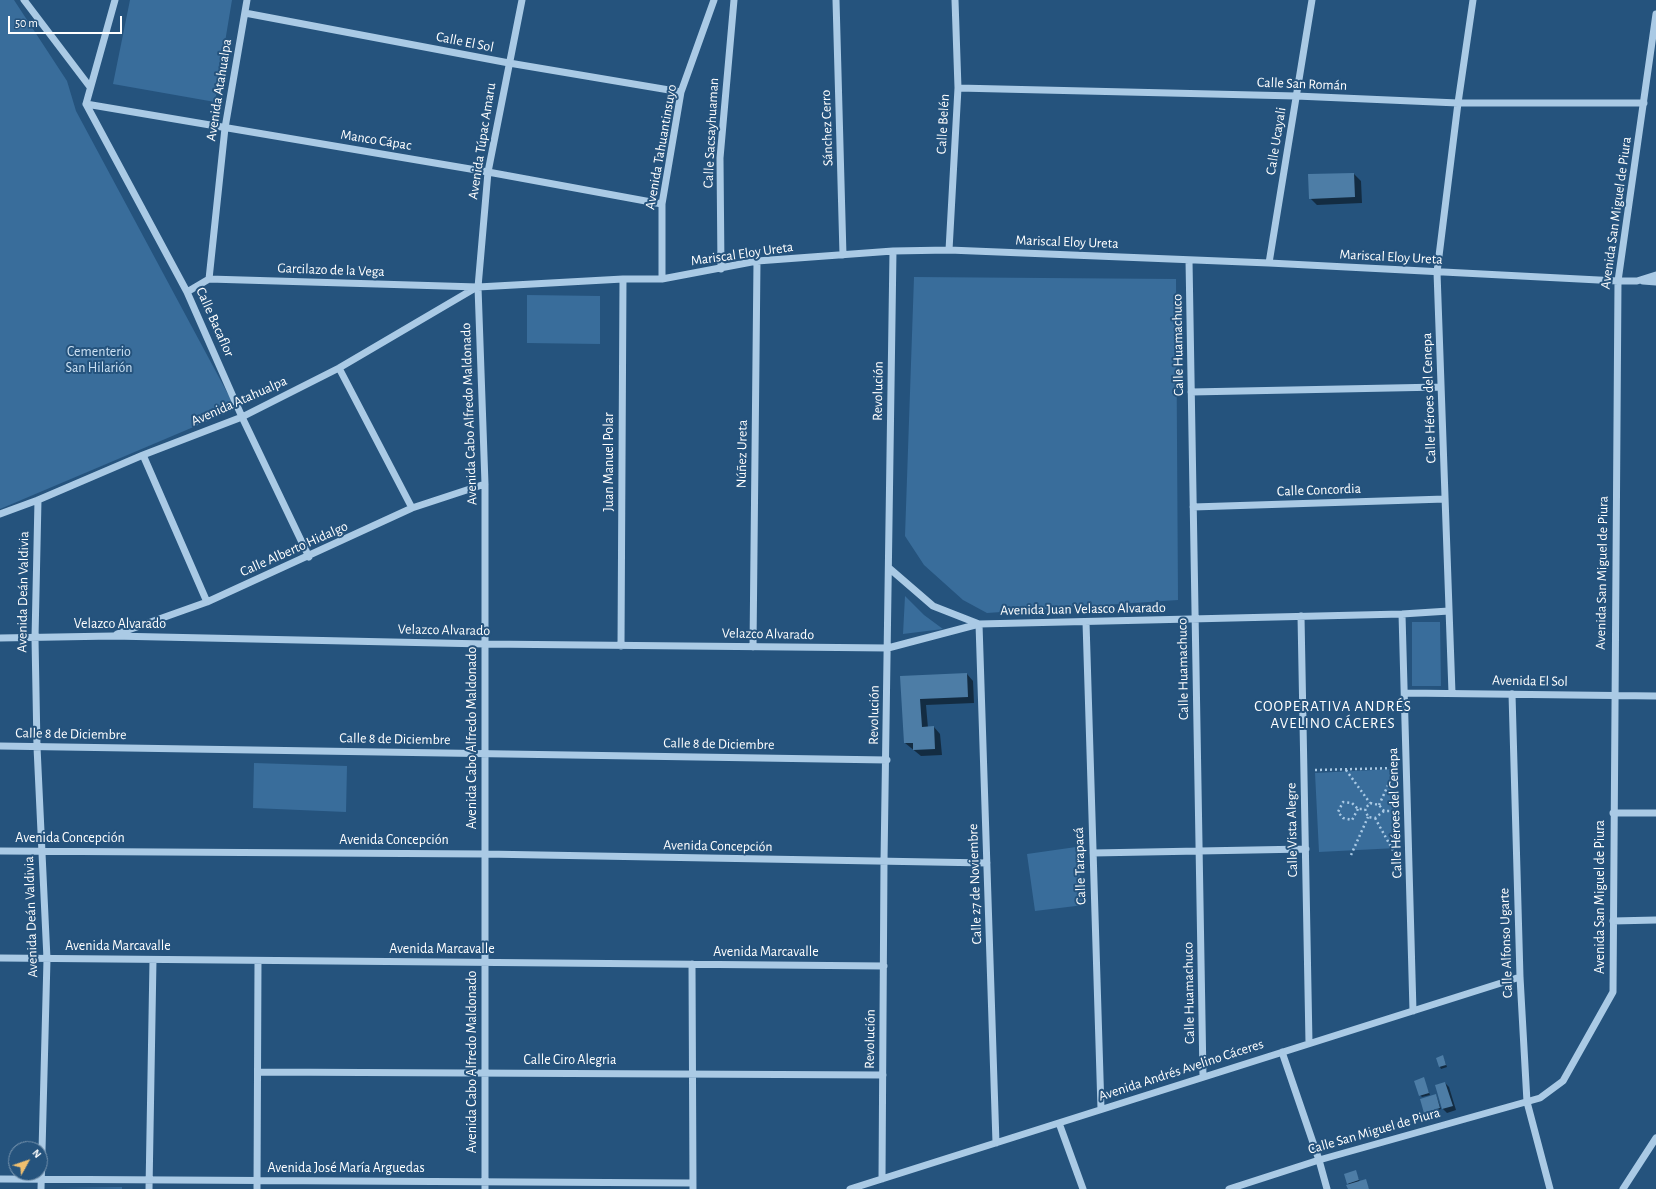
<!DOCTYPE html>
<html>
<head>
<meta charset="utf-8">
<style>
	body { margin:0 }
	#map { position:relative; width:1656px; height:1189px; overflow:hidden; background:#25537d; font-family:"Alegreya Sans",sans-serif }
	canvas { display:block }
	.north { position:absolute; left:8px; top:1141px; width:40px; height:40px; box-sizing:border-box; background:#25537d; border:1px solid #7c98b1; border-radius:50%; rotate:50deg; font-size:11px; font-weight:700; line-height:16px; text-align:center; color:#fff }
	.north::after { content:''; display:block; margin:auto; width:14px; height:18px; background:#efbf6f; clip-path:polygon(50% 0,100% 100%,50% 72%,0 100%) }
	.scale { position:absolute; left:8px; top:16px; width:114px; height:18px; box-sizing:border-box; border:2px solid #fff; border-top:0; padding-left:5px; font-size:12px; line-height:14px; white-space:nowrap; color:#fff; -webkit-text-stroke:3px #25537d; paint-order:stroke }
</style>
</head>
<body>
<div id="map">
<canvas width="1656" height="1189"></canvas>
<div class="north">N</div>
<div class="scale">50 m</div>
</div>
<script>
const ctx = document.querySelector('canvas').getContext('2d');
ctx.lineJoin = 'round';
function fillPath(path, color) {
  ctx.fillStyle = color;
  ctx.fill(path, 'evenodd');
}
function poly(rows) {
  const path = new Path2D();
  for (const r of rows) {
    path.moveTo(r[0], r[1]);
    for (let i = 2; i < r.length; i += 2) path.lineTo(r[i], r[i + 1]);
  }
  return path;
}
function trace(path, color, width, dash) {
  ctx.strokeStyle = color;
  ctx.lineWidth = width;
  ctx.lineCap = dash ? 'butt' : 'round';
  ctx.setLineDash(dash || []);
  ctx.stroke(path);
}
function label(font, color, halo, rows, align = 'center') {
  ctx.font = font + ' "Alegreya Sans",sans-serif';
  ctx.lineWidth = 4;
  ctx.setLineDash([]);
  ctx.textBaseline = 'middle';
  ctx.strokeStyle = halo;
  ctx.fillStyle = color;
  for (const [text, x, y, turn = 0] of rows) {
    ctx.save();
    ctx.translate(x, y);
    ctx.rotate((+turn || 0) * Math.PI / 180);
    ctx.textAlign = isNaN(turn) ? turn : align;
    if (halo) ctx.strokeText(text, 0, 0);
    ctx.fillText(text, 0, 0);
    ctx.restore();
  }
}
fillPath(poly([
	[0,0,14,0,67,81,76,111,236,409,0,509],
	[130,0,232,0,215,102,113,84],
	[914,277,1176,279,1178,600,987,613,963,600,924,565,905,536],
	[527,295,600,296,600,344,527,343],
	[905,596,924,615,943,629,903,634],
	[1412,622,1440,622,1441,686,1412,686],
	[254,763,347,766,346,812,253,808],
	[1393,769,1397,848,1319,852,1315,773],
	[1076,847,1084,905,1035,911,1027,854],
	[122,1187,122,1189,60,1188]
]), '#396d9b');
fillPath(poly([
	[1354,174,1361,181,1362,203,1317,205,1310,198,1309,175],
	[967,674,973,681,974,703,926,705,928,728,934,727,940,734,942,755,921,756,905,743,901,677],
	[1443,1057,1447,1067,1441,1069,1440,1067],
	[1423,1079,1430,1095,1422,1097,1420,1095],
	[1445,1083,1449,1087,1456,1110,1447,1113,1443,1109,1436,1085],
	[1436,1095,1441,1109,1427,1114,1425,1112],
	[1355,1171,1360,1182,1365,1180,1369,1189,1349,1189,1349,1185,1348,1183]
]), '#0007');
fillPath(poly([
	[1354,173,1355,197,1309,199,1308,174],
	[967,673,968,697,920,699,922,727,934,726,935,749,913,750,913,743,904,743,900,676],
	[1443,1055,1446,1065,1439,1067,1436,1058],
	[1424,1077,1429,1093,1419,1096,1414,1081],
	[1445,1082,1453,1106,1442,1109,1435,1085],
	[1436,1094,1440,1108,1424,1113,1420,1099],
	[1356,1170,1359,1180,1347,1184,1344,1174],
	[1366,1179,1369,1189,1348,1189,1346,1185]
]), '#4d7da6');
trace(poly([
	[1315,770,1396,768],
	[1346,770,1370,803],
	[1379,805,1395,770],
	[1358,809,1352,820,1343,818,1338,812,1343,802,1352,803,1358,809,1365,809],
	[1384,811,1375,818,1368,817,1365,809,1370,803,1379,805,1384,811,1397,811],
	[1375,818,1395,854],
	[1351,855,1368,817]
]), '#aacae5', 2.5, [2, 3]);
trace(poly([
	[24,0,90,87],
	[836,0,843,255],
	[245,13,509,63,681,92],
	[958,88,1296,96,1458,103,1644,103],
	[86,104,488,172,662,204],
	[86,104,187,292,242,417,309,557],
	[86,104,115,0],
	[949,250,958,88,955,0],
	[1189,260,1203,1077],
	[1269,263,1312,0],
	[721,269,720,158,734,0],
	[209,279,225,128,247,0],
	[662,279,662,204,681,92,714,0],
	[1643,281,1656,282],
	[187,292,209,279,478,287,623,279,662,279,757,261,893,251,949,250,1269,263,1618,281,1637,281,1656,275],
	[339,368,412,508],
	[1191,392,1441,387],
	[143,455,207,602],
	[38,500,35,638,37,747,47,959,41,1189],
	[1193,507,1445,499],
	[0,514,38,500,143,455,242,417,339,368,477,287],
	[889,568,933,606,979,624,996,1143],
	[1402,614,1413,1011],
	[1301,616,1309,1043],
	[1086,622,1101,1109],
	[117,634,207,602,412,508,485,484],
	[0,638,113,636,485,644,888,648,979,624,1402,614,1449,611],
	[621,646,623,279],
	[753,647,757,261],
	[1405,693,1656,696],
	[1452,693,1437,272,1458,103,1473,0],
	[1512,694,1520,977,1527,1102,1550,1189],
	[0,746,887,760],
	[1613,813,1656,813],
	[0,851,485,854,987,863],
	[1093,853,1306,849],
	[1613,921,1656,920],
	[0,958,884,966],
	[692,964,693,1189],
	[1282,1052,1319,1160,1327,1189],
	[258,1072,883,1075],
	[1059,1123,1083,1189],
	[0,1179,693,1183],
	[882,1179,884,862,893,251],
	[149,1189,153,960],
	[257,1189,258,961],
	[485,1189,485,484,478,287,488,172,522,0],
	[850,1189,1520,977],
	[1229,1189,1319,1160,1540,1098,1563,1081,1613,992,1618,281,1656,14],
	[1623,1189,1656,1138]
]), '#aacae5', 7);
label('14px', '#fff', '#25537d', [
	["Calle El Sol",465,42,11],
	["Calle San Román",1302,84,2],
	["Avenida Atahualpa",219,90,-81],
	["Calle Belén",943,124,-87],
	["Sánchez Cerro",827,128,-92],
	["Calle Sacsayhuaman",711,133,-87],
	["Manco Cápac",376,140,9],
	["Avenida Túpac Amaru",482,141,-81],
	["Calle Ucayali",1276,141,-81],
	["Avenida Tahuantinsuyo",661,147,-80],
	["Avenida San Miguel de Piura",1616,213,-82],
	["Mariscal Eloy Ureta",1067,242,2],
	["Mariscal Eloy Ureta",742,254,-8],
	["Mariscal Eloy Ureta",1391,257,3],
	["Garcilazo de la Vega",331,270,2],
	["Calle Bacaflor",215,322,66],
	["Calle Huamachuco",1178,345,-91],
	["Revolución",878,391,-89],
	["Calle Héroes del Cenepa",1429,398,-92],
	["Avenida Atahualpa",239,401,-24],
	["Avenida Cabo Alfredo Maldonado",469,414,-92],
	["Núñez Ureta",742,454,-89],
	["Juan Manuel Polar",609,462,-90],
	["Calle Concordia",1319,490,-2],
	["Calle Alberto Hidalgo",294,549,-24],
	["Avenida San Miguel de Piura",1602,573,-89],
	["Avenida Deán Valdivia",23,592,-89],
	["Avenida Juan Velasco Alvarado",1083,609,-1],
	["Velazco Alvarado",120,624],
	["Velazco Alvarado",444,630,1],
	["Velazco Alvarado",768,634,1],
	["Calle Huamachuco",1183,669,-91],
	["Avenida El Sol",1530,681,1],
	["Revolución",874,715,-89],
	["Calle 8 de Diciembre",71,734,1],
	["Avenida Cabo Alfredo Maldonado",472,738,-90],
	["Calle 8 de Diciembre",395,739,1],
	["Calle 8 de Diciembre",719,744,1],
	["Calle Héroes del Cenepa",1395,813,-92],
	["Calle Vista Alegre",1292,830,-91],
	["Avenida Concepción",70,838],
	["Avenida Concepción",394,840],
	["Avenida Concepción",718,846,1],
	["Calle Tarapacá",1080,866,-92],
	["Calle 27 de Noviembre",975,884,-92],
	["Avenida San Miguel de Piura",1600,897,-90],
	["Avenida Deán Valdivia",31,917,-92],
	["Calle Alfonso Ugarte",1506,943,-92],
	["Avenida Marcavalle",118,946],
	["Avenida Marcavalle",442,949],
	["Avenida Marcavalle",766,952],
	["Calle Huamachuco",1189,993,-91],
	["Revolución",870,1039,-89],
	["Calle Ciro Alegria",570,1060],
	["Avenida Cabo Alfredo Maldonado",472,1062,-90],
	["Avenida Andrés Avelino Cáceres",1181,1070,-18],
	["Calle San Miguel de Piura",1374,1131,-16],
	["Avenida José María Arguedas",346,1168]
]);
label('14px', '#cde2f4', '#25537d', [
	["Cementerio",99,352],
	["San Hilarión",99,368]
]);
ctx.letterSpacing = '1px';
label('15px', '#fff', '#25537d', [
	["COOPERATIVA ANDRÉS",1333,706],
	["AVELINO CÁCERES",1333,723]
]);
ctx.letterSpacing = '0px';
</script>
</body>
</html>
